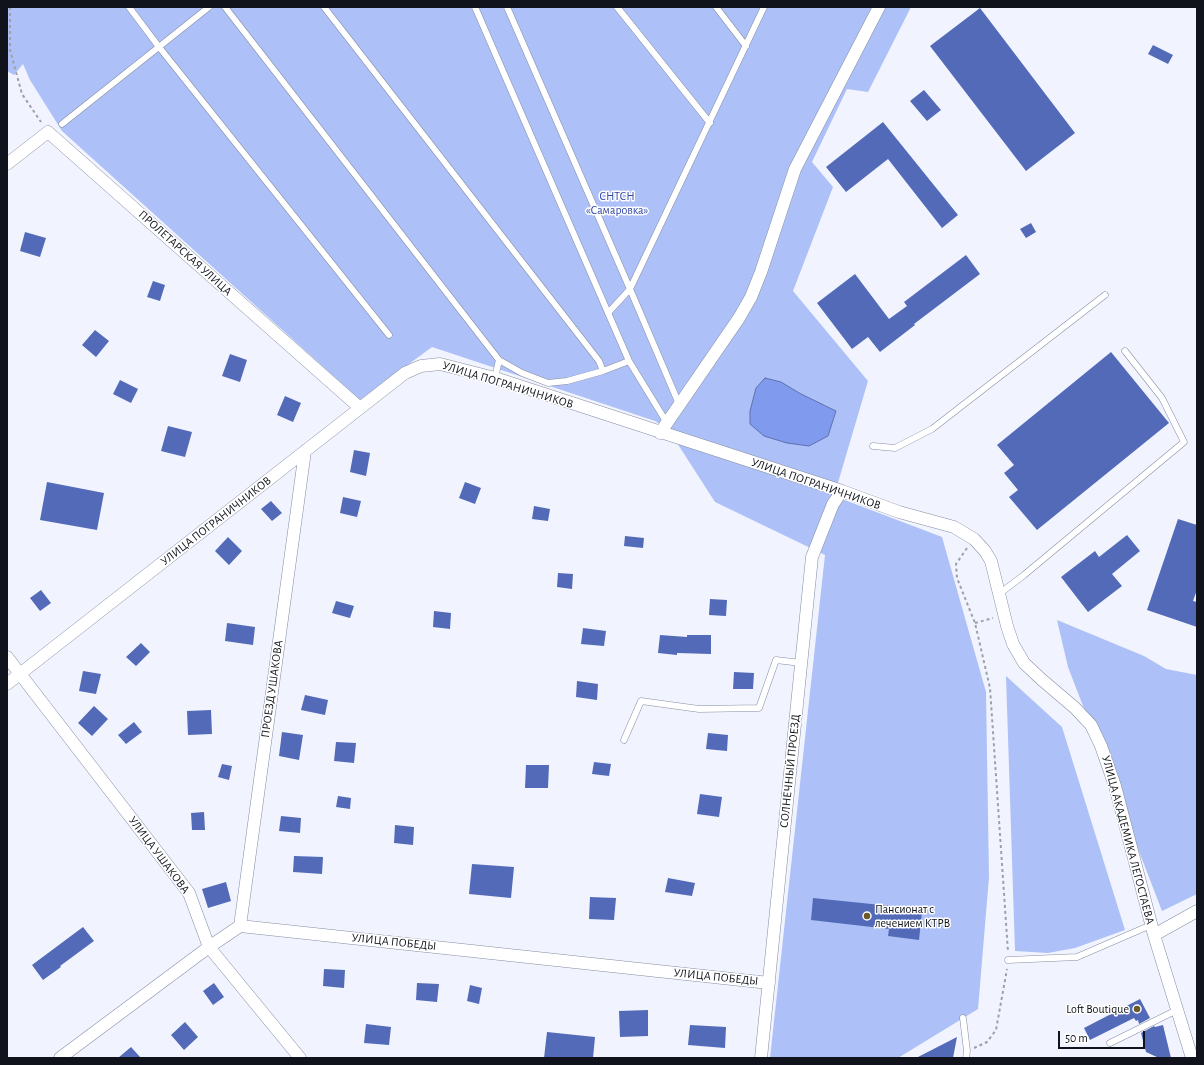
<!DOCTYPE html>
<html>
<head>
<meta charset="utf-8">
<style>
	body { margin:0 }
	#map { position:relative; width:1204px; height:1065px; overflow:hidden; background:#f1f4fe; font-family:"Alegreya Sans",sans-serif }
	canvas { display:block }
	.frame { position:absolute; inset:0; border:8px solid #10131b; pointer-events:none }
	.scale { position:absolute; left:1058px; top:1031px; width:87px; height:18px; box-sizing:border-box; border:2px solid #10131b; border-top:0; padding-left:5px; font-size:12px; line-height:14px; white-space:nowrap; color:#10131b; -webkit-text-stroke:3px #fff; paint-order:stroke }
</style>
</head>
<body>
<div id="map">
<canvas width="1204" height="1065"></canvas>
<div class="frame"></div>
<div class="scale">50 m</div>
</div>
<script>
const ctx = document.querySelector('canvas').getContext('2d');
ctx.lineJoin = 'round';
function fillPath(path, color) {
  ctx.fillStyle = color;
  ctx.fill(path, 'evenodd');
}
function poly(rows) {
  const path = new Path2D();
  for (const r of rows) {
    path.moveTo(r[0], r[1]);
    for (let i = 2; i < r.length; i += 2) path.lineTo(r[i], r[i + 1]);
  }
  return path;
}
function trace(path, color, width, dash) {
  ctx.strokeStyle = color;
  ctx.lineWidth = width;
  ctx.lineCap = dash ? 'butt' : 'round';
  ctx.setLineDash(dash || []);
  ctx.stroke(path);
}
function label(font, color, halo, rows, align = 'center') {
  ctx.font = font + ' "Alegreya Sans",sans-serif';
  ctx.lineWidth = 3;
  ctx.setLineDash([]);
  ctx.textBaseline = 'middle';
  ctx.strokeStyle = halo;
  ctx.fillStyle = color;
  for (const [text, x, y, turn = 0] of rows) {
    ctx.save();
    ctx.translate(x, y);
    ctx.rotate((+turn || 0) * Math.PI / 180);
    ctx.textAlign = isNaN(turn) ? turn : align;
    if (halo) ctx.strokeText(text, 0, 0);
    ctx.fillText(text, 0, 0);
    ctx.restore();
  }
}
fillPath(poly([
	[7,7,911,7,868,92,847,89,812,162,833,187,793,291,868,381,834,496,942,537,986,692,989,877,978,1009,898,1058,770,1058,825,555,715,502,668,429,655,421,432,347,360,400,62,131,30,80,23,64,14,75,7,71],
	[1057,620,1144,656,1166,669,1197,675,1197,894,1162,911,1068,667],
	[1006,676,1062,727,1125,930,1075,948,1048,953,1015,951]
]), '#adc0f7');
const water = poly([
	[765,378,781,382,801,394,836,411,828,436,809,446,787,443,764,436,750,424,750,411,756,388,765,378]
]);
fillPath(water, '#809bed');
trace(water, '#5e72ae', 1);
fillPath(poly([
	[980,8,1075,133,1026,171,930,46],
	[1153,45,1173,55,1168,64,1148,54],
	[924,90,941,110,927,121,910,101],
	[883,122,958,215,942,228,888,159,846,192,826,167],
	[1031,223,1036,232,1026,238,1020,229],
	[25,232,46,238,40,257,20,251],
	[966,255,980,274,914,324,915,325,880,352,868,337,852,349,817,303,855,274,889,319,907,306,904,302],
	[153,281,165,285,160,301,147,297],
	[95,330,109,341,96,357,82,345],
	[1111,352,1169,423,1037,530,1009,497,1018,490,1004,473,1014,465,997,445],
	[230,354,247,360,240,382,222,376],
	[120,380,138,389,131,403,113,394],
	[285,396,301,403,293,422,277,415],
	[168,426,192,432,185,457,161,451],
	[354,450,370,453,366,476,350,472],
	[47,482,104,493,97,530,40,520],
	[465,482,481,488,475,504,459,498],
	[343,497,361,501,357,517,340,513],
	[271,501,282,513,272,521,261,509],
	[534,506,550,509,548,521,532,519],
	[1178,519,1197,525,1197,590,1193,601,1197,602,1197,627,1147,610],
	[1127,535,1140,551,1112,574,1122,586,1088,612,1061,577,1095,551,1099,557],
	[625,536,644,538,643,548,624,546],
	[228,537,242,551,229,565,215,551],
	[558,573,573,574,572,589,557,587],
	[41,590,51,603,40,611,30,598],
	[710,599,727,600,726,616,709,615],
	[336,601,354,606,350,618,332,613],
	[434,611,451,613,450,629,433,627],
	[227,623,255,627,253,645,225,641],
	[583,628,606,631,604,646,581,644],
	[660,635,687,637,687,635,711,635,711,654,677,653,677,655,658,653],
	[141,643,150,652,136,666,126,657],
	[83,671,101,674,96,694,79,691],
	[734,672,754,673,753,689,733,689],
	[577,681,598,684,597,700,576,697],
	[305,695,328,700,325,715,301,710],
	[94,706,108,719,92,736,78,723],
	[211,710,212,734,188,735,187,711],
	[134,722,142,732,126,744,118,735],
	[282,732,303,735,299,760,279,756],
	[708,733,728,735,727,751,706,749],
	[336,742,356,743,354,763,334,761],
	[594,762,611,764,609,776,592,774],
	[222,764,232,766,229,780,218,777],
	[526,765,549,765,548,788,525,788],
	[700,794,722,797,719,817,697,814],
	[338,796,351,798,350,809,336,807],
	[204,812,205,830,192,830,191,813],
	[281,816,301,818,300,833,279,831],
	[395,825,414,827,413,845,394,843],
	[294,856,323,857,322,874,293,872],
	[472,864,514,867,511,898,469,894],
	[668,878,695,883,692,896,665,892],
	[226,882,231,901,208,908,202,889],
	[590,897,616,898,614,920,589,919],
	[813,898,891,906,890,909,922,912,919,940,888,936,889,929,811,920],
	[83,927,94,941,60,966,61,967,43,980,32,965],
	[324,969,345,970,344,988,323,986],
	[214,983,224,997,213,1005,203,991],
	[417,983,439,984,437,1002,416,1000],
	[470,985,482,988,479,1004,467,1001],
	[1140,999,1150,1018,1139,1024,1138,1020,1136,1021,1134,1018,1090,1040,1084,1028],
	[648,1010,648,1036,620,1037,619,1011],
	[185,1022,198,1037,184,1050,171,1035],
	[366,1024,391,1027,389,1045,364,1043],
	[690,1025,726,1027,725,1048,688,1045],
	[1163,1025,1171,1058,1159,1058,1146,1052,1141,1033,1154,1026,1155,1027],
	[547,1032,595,1037,593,1058,544,1058],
	[957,1037,953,1058,916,1058],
	[131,1047,141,1058,118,1058]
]), '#536ab8');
const lane = poly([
	[129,7,159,47,389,335],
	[225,7,499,360,495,378],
	[324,7,599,361,603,371],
	[475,7,629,361,667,423],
	[507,7,630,289,679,404],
	[617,7,710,123],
	[716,7,746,46],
	[62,124,209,7],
	[608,313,630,289,764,7],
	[499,360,522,373,548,383,567,381,603,371,629,361],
	[873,446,895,448,932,429,1105,295],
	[999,594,1024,575,1184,442,1162,398,1125,351],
	[624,740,641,701,699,709,759,708,776,660,801,663],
	[1008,960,1077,957,1151,925],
	[963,1018,967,1051,966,1058],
	[1110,1043,1177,1010]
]);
const street = poly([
	[7,164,48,132,360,408],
	[660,433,739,318,751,297,761,272,795,169,879,7],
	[7,657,189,893,209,947,300,1058],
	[7,684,405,373,421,366,440,364,495,378,842,491,899,512,954,527,974,539,985,551,991,561,1007,626,1013,644,1024,663,1041,679,1075,708,1091,725,1101,746,1115,786,1154,935,1192,1058],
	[240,926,305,451],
	[1154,935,1197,911],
	[60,1058,209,947,240,926,769,983],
	[761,1058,812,557,833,504,842,491]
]);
trace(lane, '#868ea4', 7);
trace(street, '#868ea4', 13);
trace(poly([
	[10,7,10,50,22,94,41,122],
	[967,548,956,564,957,578,975,623,990,688,1008,952],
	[975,623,993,618],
	[974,1048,987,1042,996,1030,1007,969]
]), '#9da0a9', 2, [3, 3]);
trace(lane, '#fff', 6);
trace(street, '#fff', 12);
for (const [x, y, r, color] of [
	[867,916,4,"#6c5a28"],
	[1137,1009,4,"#6c5a28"]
]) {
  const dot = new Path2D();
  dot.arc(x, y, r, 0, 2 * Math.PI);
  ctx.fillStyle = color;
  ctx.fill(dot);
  trace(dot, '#fff', 1.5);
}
label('12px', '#3146a5', '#fff', [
	["СНТСН",617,196],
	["«Самаровка»",617,210]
]);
label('12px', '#10131b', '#fff', [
	["ПРОЛЕТАРСКАЯ УЛИЦА",185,253,42],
	["УЛИЦА ПОГРАНИЧНИКОВ",508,385,17],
	["УЛИЦА ПОГРАНИЧНИКОВ",816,484,19],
	["УЛИЦА ПОГРАНИЧНИКОВ",216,521,-38],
	["ПРОЕЗД УШАКОВА",272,689,-82],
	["СОЛНЕЧНЫЙ ПРОЕЗД",790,771,-84],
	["УЛИЦА АКАДЕМИКА ЛЕГОСТАЕВА",1128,840,75],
	["УЛИЦА УШАКОВА",159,855,53],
	["УЛИЦА ПОБЕДЫ",394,942,6],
	["УЛИЦА ПОБЕДЫ",716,977,6]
]);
label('12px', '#10131b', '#fff', [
	["Пансионат с",875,909],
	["лечением КТРВ",875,923],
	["Loft Boutique",1129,1009,"right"]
], 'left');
</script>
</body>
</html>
